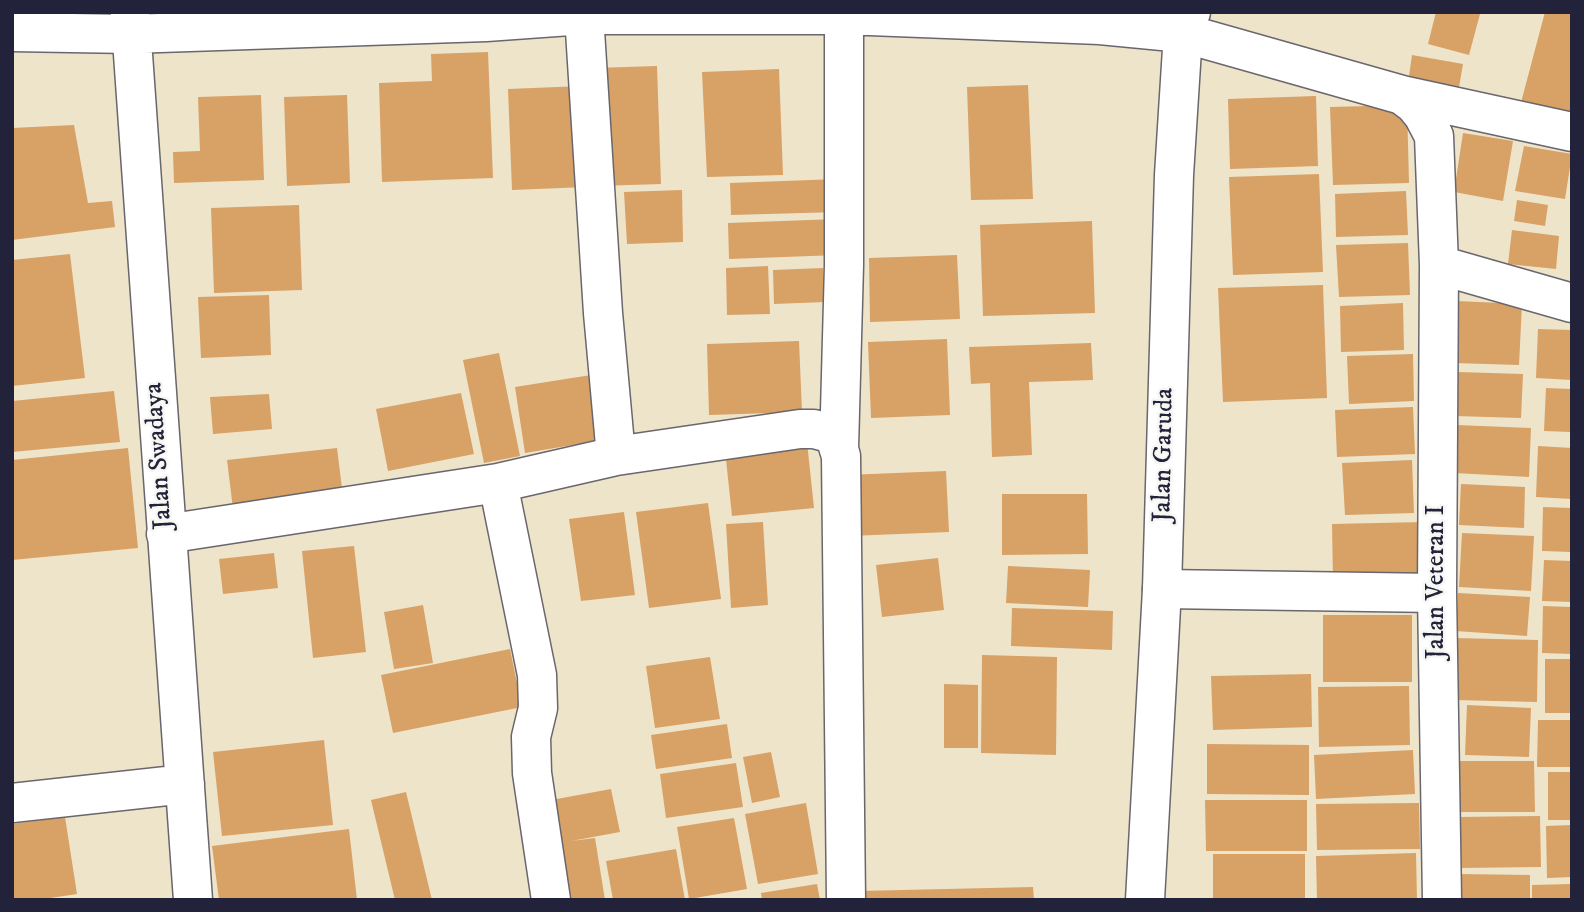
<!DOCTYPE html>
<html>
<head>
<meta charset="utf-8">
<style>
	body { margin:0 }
	#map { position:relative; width:1584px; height:912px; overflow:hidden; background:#eee4ca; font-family:"IM FELL DW Pica",serif }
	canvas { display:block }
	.frame { position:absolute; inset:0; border:14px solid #22223b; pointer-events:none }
</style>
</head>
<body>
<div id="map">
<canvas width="1584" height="912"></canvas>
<div class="frame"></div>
</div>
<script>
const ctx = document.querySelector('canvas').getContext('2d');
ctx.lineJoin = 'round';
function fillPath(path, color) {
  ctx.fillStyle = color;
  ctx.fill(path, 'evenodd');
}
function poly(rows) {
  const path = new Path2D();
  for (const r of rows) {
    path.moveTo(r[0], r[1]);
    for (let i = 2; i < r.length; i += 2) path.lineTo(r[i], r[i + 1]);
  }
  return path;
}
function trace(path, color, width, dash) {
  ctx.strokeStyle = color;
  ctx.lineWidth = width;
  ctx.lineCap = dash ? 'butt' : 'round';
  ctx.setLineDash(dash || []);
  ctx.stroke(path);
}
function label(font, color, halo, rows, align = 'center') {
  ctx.font = font + ' "IM FELL DW Pica",serif';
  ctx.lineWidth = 5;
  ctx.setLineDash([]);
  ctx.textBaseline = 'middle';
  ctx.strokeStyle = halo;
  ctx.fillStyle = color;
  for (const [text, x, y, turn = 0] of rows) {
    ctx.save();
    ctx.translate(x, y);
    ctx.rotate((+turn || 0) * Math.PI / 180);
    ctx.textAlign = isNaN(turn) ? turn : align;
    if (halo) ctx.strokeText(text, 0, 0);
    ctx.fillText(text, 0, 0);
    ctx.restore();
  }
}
fillPath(poly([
	[1436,12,1480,14,1469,55,1428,44],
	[1545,12,1572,12,1572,124,1519,110],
	[488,52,493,178,382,182,379,83,432,81,431,54],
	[1412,55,1463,64,1457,99,1407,90],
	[657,66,661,184,598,186,594,68],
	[779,69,783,175,707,177,702,72],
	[1028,85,1033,199,971,200,967,87],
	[582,86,586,187,512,190,508,89],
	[261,95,264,180,174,183,173,152,200,151,198,97],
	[347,95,350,183,287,186,284,97],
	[1316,96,1318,166,1230,169,1228,99],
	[1407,105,1409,183,1333,185,1330,107],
	[74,125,88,203,112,201,115,227,12,240,12,128],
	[1463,133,1513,141,1503,201,1454,192],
	[1524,146,1572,154,1565,199,1515,191],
	[1319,174,1323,272,1233,275,1229,177],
	[838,179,839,212,731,215,730,183],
	[682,190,683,242,627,244,624,192],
	[1406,191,1408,235,1336,237,1335,194],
	[1517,200,1548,205,1545,226,1514,221],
	[299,205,302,290,214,293,211,208],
	[837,219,838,255,729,259,728,223],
	[1092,221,1095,313,983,316,980,225],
	[1512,230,1559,236,1556,269,1508,264],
	[1408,243,1410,295,1339,297,1336,245],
	[70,254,85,378,12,386,12,260],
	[957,255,960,319,870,322,869,258],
	[768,266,770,314,727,315,726,268],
	[823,268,825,302,774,304,773,270],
	[1323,285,1327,398,1223,402,1218,288],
	[269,295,271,355,201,358,198,297],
	[1457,301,1522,304,1519,365,1454,363],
	[1403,303,1404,350,1341,352,1340,306],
	[1538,329,1572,330,1572,380,1536,378],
	[947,339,950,415,871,418,868,342],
	[799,341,802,412,709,415,707,344],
	[1091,343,1093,380,1029,382,1032,455,992,457,990,383,971,384,969,347],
	[499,353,520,456,484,463,463,360],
	[1413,354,1414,401,1349,404,1347,356],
	[1457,372,1523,374,1521,418,1455,416],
	[591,375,602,440,525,453,515,387],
	[1546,388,1572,389,1572,432,1544,431],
	[114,391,120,442,12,452,12,401],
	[461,393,474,454,388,471,376,409],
	[269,394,272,429,213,434,210,397],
	[1413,407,1415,454,1337,457,1335,410],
	[1456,425,1531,428,1529,477,1454,473],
	[807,442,814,508,732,516,725,450],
	[1538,446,1572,448,1572,499,1536,497],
	[128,448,138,548,12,560,12,460],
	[337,448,344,504,234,517,227,460],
	[1412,460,1414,513,1345,515,1342,463],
	[946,471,949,532,849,536,846,475],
	[1461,484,1525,487,1524,528,1459,525],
	[1002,494,1087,494,1088,554,1002,555],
	[708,503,721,599,649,608,636,512],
	[1543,507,1572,508,1572,552,1542,551],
	[624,512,635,595,581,601,569,519],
	[763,522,768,605,731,608,726,524],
	[1424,522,1426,577,1333,580,1332,524],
	[1462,533,1534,536,1531,591,1459,587],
	[354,546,366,652,313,658,302,551],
	[274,553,278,588,223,594,219,559],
	[938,558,944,610,882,617,876,565],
	[1544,560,1572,561,1572,602,1542,601],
	[1008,566,1090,570,1088,607,1006,603],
	[1458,593,1530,597,1527,636,1456,631],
	[423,605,433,663,394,669,384,612],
	[1543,606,1572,607,1572,654,1542,653],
	[1012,608,1113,611,1112,650,1011,646],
	[1323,615,1412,615,1412,682,1323,682],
	[1455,638,1538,640,1537,702,1454,700],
	[510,649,522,707,393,733,381,675],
	[982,655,1057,657,1056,755,981,753],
	[710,657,720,719,655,728,646,666],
	[1545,659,1572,659,1572,713,1545,713],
	[1311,674,1312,727,1213,730,1211,676],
	[944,684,978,685,978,748,944,748],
	[1409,686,1410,745,1319,747,1318,687],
	[1467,705,1531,708,1529,757,1465,755],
	[1538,720,1572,720,1572,767,1537,767],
	[727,724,732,758,656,769,651,735],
	[324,740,333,825,222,836,213,752],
	[1207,744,1309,745,1309,795,1207,794],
	[1413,750,1415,794,1316,799,1314,755],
	[771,752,780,797,752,803,743,757],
	[1451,761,1534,761,1535,812,1452,812],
	[736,763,743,807,666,818,660,774],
	[1548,772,1572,772,1572,820,1548,820],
	[611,789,620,832,571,841,595,838,605,900,563,900,546,801],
	[406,792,432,900,395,900,371,800],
	[1205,800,1307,800,1307,851,1206,851],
	[806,803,818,874,758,884,745,814],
	[1419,803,1420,849,1317,850,1316,804],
	[1540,816,1541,867,1458,868,1457,817],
	[65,817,77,894,37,900,12,900,12,824],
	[734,818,747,889,689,899,677,827],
	[1572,825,1572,877,1547,878,1546,826],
	[349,829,357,900,219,900,212,846],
	[676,849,685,900,613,900,606,861],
	[1416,853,1417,900,1317,900,1316,856],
	[1213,854,1305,854,1305,900,1213,900],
	[1459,874,1530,875,1530,900,1459,900],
	[817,884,820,900,762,900,761,893],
	[1572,884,1572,900,1532,900,1532,885],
	[1033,887,1034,900,859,900,859,891]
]), '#d8a166');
const minor = poly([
	[130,12,193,900],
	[584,15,603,313,616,456],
	[12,32,130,34,486,22,584,15,844,15,1100,25,1183,33,1402,95,1414,104,1423,115,1434,136,1439,265,1437,593,1442,900],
	[1402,95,1572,132],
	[1439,265,1572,303],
	[839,448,844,265,844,12],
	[498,483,537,675,538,708,531,737,532,773,551,900],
	[166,534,498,483,616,456,800,429,814,429,829,433,836,440,841,456,846,900],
	[1162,589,1437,593],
	[12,803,185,784]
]);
const tertiary = poly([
	[1145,900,1162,589,1174,175,1183,33,1191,12]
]);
trace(minor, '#69666d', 41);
trace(tertiary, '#69666d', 41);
trace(minor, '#fff', 38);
trace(tertiary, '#fff', 38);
label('26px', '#22223b', '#f6f6f2', [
	["Jalan Garuda",1165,455,-89],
	["Jalan Swadaya",160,456,-94],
	["Jalan Veteran I",1438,582,-90]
]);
</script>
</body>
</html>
